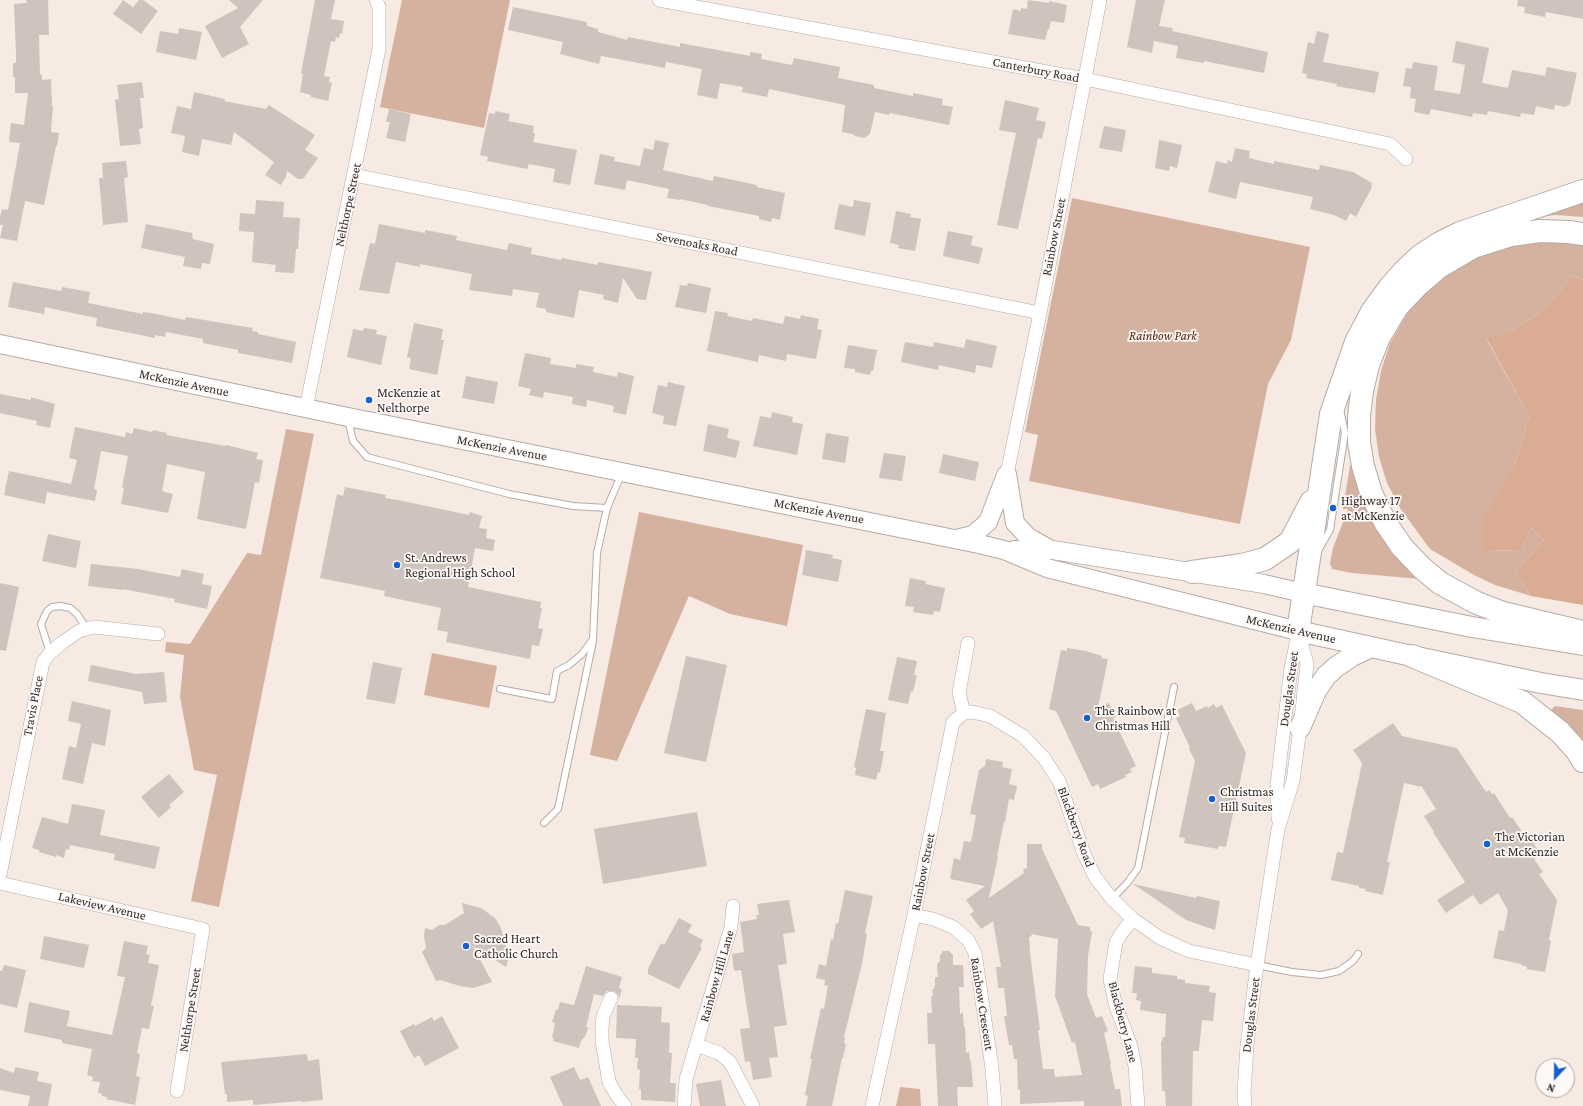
<!DOCTYPE html>
<html>
<head>
<meta charset="utf-8">
<style>
	body { margin:0 }
	#map { position:relative; width:1583px; height:1106px; overflow:hidden; background:#f6eae3; font-family:"Crimson Pro",serif }
	canvas { display:block }
	.north { position:absolute; left:1535px; top:1058px; width:40px; height:40px; box-sizing:border-box; background:#fef8f6; border:1px solid #aca6a4; border-radius:50%; rotate:202deg; font-size:11px; font-weight:700; line-height:16px; text-align:center; color:#302b29 }
	.north::after { content:''; display:block; margin:auto; width:14px; height:18px; background:#1461cc; clip-path:polygon(50% 0,100% 100%,50% 72%,0 100%) }
</style>
</head>
<body>
<div id="map">
<canvas width="1583" height="1106"></canvas>
<div class="north">N</div>
</div>
<script>
const ctx = document.querySelector('canvas').getContext('2d');
ctx.lineJoin = 'round';
function fillPath(path, color) {
  ctx.fillStyle = color;
  ctx.fill(path, 'evenodd');
}
function poly(rows) {
  const path = new Path2D();
  for (const r of rows) {
    path.moveTo(r[0], r[1]);
    for (let i = 2; i < r.length; i += 2) path.lineTo(r[i], r[i + 1]);
  }
  return path;
}
function trace(path, color, width, dash) {
  ctx.strokeStyle = color;
  ctx.lineWidth = width;
  ctx.lineCap = dash ? 'butt' : 'round';
  ctx.setLineDash(dash || []);
  ctx.stroke(path);
}
function label(font, color, halo, rows, align = 'center') {
  ctx.font = font + ' "Crimson Pro",serif';
  ctx.lineWidth = 3.5;
  ctx.setLineDash([]);
  ctx.textBaseline = 'middle';
  ctx.strokeStyle = halo;
  ctx.fillStyle = color;
  for (const [text, x, y, turn = 0] of rows) {
    ctx.save();
    ctx.translate(x, y);
    ctx.rotate((+turn || 0) * Math.PI / 180);
    ctx.textAlign = isNaN(turn) ? turn : align;
    if (halo) ctx.strokeText(text, 0, 0);
    ctx.fillText(text, 0, 0);
    ctx.restore();
  }
}
fillPath(poly([
	[402,0,510,0,484,128,380,107],
	[1583,196,1583,217,1555,215,1509,221],
	[1072,198,1310,247,1291,340,1268,384,1240,524,1029,481,1038,435,1025,432],
	[1517,239,1583,244,1583,280,1572,276,1543,311,1512,330,1487,340,1529,416,1517,459,1504,483,1484,551,1522,550,1531,527,1544,540,1516,572,1531,596,1495,585,1474,575,1430,549,1400,508,1387,483,1379,457,1375,429,1376,400,1381,371,1390,343,1415,300,1439,278,1475,254],
	[286,429,314,434,219,907,191,901,217,775,194,770,180,697,184,655,165,652,166,642,190,644,247,553,261,555],
	[1350,465,1354,466,1420,579,1352,573,1332,569,1330,563,1333,548,1348,509,1343,509],
	[639,512,803,545,787,626,730,614,689,596,617,761,590,755],
	[432,653,497,666,489,708,424,695],
	[1555,706,1583,710,1583,748,1547,714],
	[900,1087,920,1089,921,1106,896,1106]
]), '#d5b2a0');
fillPath(poly([
	[1572,276,1583,280,1583,605,1531,596,1516,572,1544,540,1531,527,1522,550,1484,551,1484,518,1517,459,1529,416,1487,339,1512,330,1543,311]
]), '#daac94');
fillPath(poly([
	[26,0,48,0,49,35,39,35,40,74,42,75,42,80,51,79,52,106,53,106,51,132,59,133,57,146,56,146,44,205,25,201,17,241,0,238,3,225,0,225,0,217,2,209,8,210,20,143,9,142,11,123,24,125,28,93,15,93,15,77,13,77,13,63,16,63,16,54,14,4,27,3],
	[123,0,133,7,139,0,143,0,158,11,141,34,113,14],
	[229,0,263,0,240,27,249,44,222,58,205,26,238,8],
	[315,0,335,0,331,19,344,21,342,34,340,33,339,38,336,37,335,42,331,41,324,76,330,77,329,82,332,83,328,101,311,97,311,95,300,92,303,74,301,73],
	[1028,0,1049,3,1049,1,1067,5,1064,23,1051,21,1049,30,1048,29,1045,40,1008,34,1013,9,1021,11,1021,8,1027,9],
	[1136,0,1165,0,1159,26,1173,28,1172,31,1268,52,1264,73,1204,61,1204,63,1176,58,1178,46,1154,41,1152,53,1127,47],
	[1518,0,1583,0,1583,19,1546,12,1545,17,1524,13,1525,7,1517,6],
	[513,7,587,22,587,26,598,29,598,32,627,40,628,37,680,47,680,43,750,56,750,52,762,54,761,59,792,65,794,58,840,67,838,78,874,85,874,88,913,96,913,93,943,99,942,105,953,107,949,125,890,113,889,115,875,112,870,134,864,138,855,136,853,134,842,132,845,105,769,89,767,97,742,92,743,87,720,83,717,99,697,95,702,69,666,62,665,68,655,66,601,56,599,64,560,54,563,42,508,30],
	[179,28,202,32,196,60,156,52,160,31,178,34],
	[1317,31,1329,34,1323,62,1379,72,1375,93,1336,86,1337,84,1306,78,1307,74,1302,73,1308,42,1314,44],
	[1456,41,1489,48,1482,83,1508,88,1512,70,1545,76,1547,67,1577,73,1570,104,1565,107,1555,105,1554,110,1536,106,1534,115,1521,113,1520,117,1488,111,1487,115,1473,113,1472,117,1431,109,1429,115,1414,112,1416,99,1410,98,1411,87,1403,86,1406,68,1412,69,1413,62,1438,66,1434,90,1460,94,1465,65,1452,62],
	[142,82,144,98,140,98,143,128,139,129,141,144,120,146,115,100,119,99,117,85],
	[194,92,225,99,224,101,266,109,269,105,315,135,305,150,318,158,303,179,298,179,287,171,286,177,281,185,265,175,274,162,234,132,231,145,202,139,199,156,182,152,185,136,171,133,177,106,191,109],
	[1005,100,1039,108,1036,120,1046,122,1042,139,1038,138,1018,229,997,225,1016,133,999,130],
	[389,109,411,114,405,142,386,138,390,122,386,122],
	[495,111,510,114,508,121,534,126,533,133,535,133,533,142,577,150,570,185,553,182,555,169,529,164,527,169,487,161,488,157,480,155,489,113,495,114],
	[1104,126,1126,130,1122,152,1099,148],
	[655,140,669,143,663,170,713,181,714,176,757,185,756,187,785,193,780,220,772,218,771,222,759,219,759,216,708,206,708,205,680,199,680,200,667,198,669,189,627,180,625,190,594,184,600,154,615,157,614,161,640,166,644,148,653,150],
	[1159,140,1182,145,1177,168,1170,166,1169,171,1155,168],
	[1235,148,1250,151,1249,158,1274,164,1274,161,1319,170,1320,165,1353,172,1372,183,1371,186,1372,187,1356,217,1350,213,1346,221,1334,215,1310,209,1313,197,1240,182,1236,199,1208,192,1216,161,1227,164,1228,160,1232,162],
	[126,161,128,177,124,178,128,222,103,225,99,178,103,178,102,163],
	[256,200,284,202,283,217,300,218,298,249,296,249,294,273,275,272,276,265,252,262,254,232,239,231,240,213,255,214],
	[854,200,871,203,865,236,834,229,839,204,853,207],
	[896,211,911,214,910,217,921,219,915,251,898,248,899,245,890,243],
	[146,224,192,233,193,239,214,244,210,264,202,263,201,269,183,266,185,257,141,248],
	[379,224,425,233,425,230,457,236,456,240,507,250,509,243,532,248,531,254,561,260,562,258,598,265,598,262,652,272,646,300,637,299,623,278,618,303,603,299,604,295,579,290,574,318,546,312,546,309,536,307,539,293,513,289,512,296,469,290,472,274,420,264,420,267,396,262,389,294,359,290,370,243,375,244],
	[948,231,973,236,971,245,983,248,979,264,943,256],
	[13,282,61,291,62,287,90,292,88,303,143,314,143,312,151,313,185,320,186,317,253,328,252,331,258,332,258,334,296,342,292,363,238,353,238,350,203,343,203,339,166,332,165,337,155,335,155,338,96,326,97,318,72,313,45,307,44,314,8,307],
	[688,283,711,288,706,313,675,307,680,285,687,286],
	[715,311,728,313,727,316,752,321,753,318,783,324,785,316,800,319,801,315,819,319,817,329,822,330,816,359,787,354,786,361,759,355,758,362,707,351],
	[414,323,443,329,441,340,444,340,437,375,409,369,411,358,407,357],
	[364,328,377,330,376,334,387,336,381,365,347,357,353,329,363,331],
	[966,339,997,346,992,368,976,365,975,373,939,365,938,370,901,362,905,342,933,347,934,342,964,348],
	[848,345,877,350,873,371,871,371,870,375,855,372,855,369,844,368],
	[525,353,551,358,550,364,576,368,576,364,594,367,593,372,617,377,618,372,634,376,626,415,613,412,614,406,587,400,586,407,572,404,573,397,544,392,543,398,529,395,531,389,518,386],
	[466,376,498,382,494,404,462,398],
	[668,382,685,386,676,426,663,424,664,416,652,413,658,385,667,387],
	[0,394,31,400,31,397,55,404,50,428,36,425,37,421,0,413],
	[772,412,793,417,792,422,803,424,797,455,753,446,760,416,771,418],
	[708,424,729,429,727,438,740,441,736,458,703,451],
	[75,427,125,437,126,432,132,434,134,428,152,432,153,430,167,433,166,435,225,446,226,445,258,453,256,459,263,460,259,483,255,482,246,529,197,519,205,472,167,464,162,491,173,494,168,513,121,504,124,488,122,487,128,456,101,451,94,489,97,490,95,501,47,492,45,504,4,495,9,471,71,484,77,460,69,458],
	[826,433,849,437,845,463,822,459],
	[884,453,906,456,902,481,879,478],
	[943,454,979,462,975,481,939,473],
	[345,487,386,495,385,498,398,500,469,515,470,512,482,516,479,528,487,529,486,538,495,540,493,551,475,548,468,587,541,602,540,608,542,608,538,628,543,629,539,646,532,645,530,659,446,642,448,632,437,630,441,608,384,596,385,591,320,578,337,494,343,496],
	[48,534,81,541,76,568,42,561],
	[806,550,833,555,832,558,842,560,838,582,802,575],
	[91,564,138,569,180,577,182,569,204,574,202,584,212,586,207,609,174,602,175,599,123,589,123,590,88,586],
	[910,578,926,581,925,584,945,588,940,612,934,611,933,615,913,612,914,607,905,606],
	[0,583,19,587,6,651,0,650],
	[1067,648,1086,651,1102,656,1101,658,1108,659,1098,708,1109,703,1116,717,1113,718,1136,766,1130,769,1132,772,1125,775,1126,777,1100,789,1098,784,1092,787,1056,711,1049,709,1061,650,1067,651],
	[686,656,727,665,706,762,664,753],
	[897,657,917,661,914,675,917,675,913,692,911,691,908,704,888,700],
	[373,662,402,668,395,704,366,699],
	[91,665,136,674,164,672,167,702,144,704,142,692,88,681],
	[72,701,111,710,105,746,92,743,83,784,62,779,69,746,76,748,81,724,68,721],
	[1192,703,1196,711,1207,706,1208,708,1214,704,1216,708,1222,705,1246,753,1226,847,1219,846,1218,849,1184,843,1185,838,1179,837,1195,761,1189,749,1190,748,1187,741,1176,718,1180,716,1177,710],
	[866,709,886,713,880,751,884,751,880,773,878,772,876,780,855,775,856,768,854,767],
	[1393,723,1402,736,1457,748,1486,792,1489,790,1492,794,1494,793,1510,818,1512,817,1525,836,1528,834,1541,855,1534,859,1543,872,1539,874,1557,900,1549,940,1551,941,1545,972,1527,969,1527,967,1521,965,1521,964,1493,958,1499,930,1504,931,1508,910,1498,893,1480,905,1473,895,1446,913,1437,900,1465,882,1433,832,1434,832,1424,816,1436,809,1422,787,1404,783,1387,862,1390,862,1383,895,1365,891,1366,889,1359,888,1359,886,1331,880,1337,852,1343,853,1362,763,1353,750],
	[986,759,1003,762,1002,767,1012,769,1009,784,1017,786,1014,800,1009,799,1005,822,1004,822,997,856,998,857,989,898,1024,873,1023,869,1027,868,1027,844,1042,844,1042,849,1078,925,1090,927,1090,931,1092,932,1088,956,1087,994,1096,1018,1102,1016,1108,1031,1104,1033,1111,1064,1110,1065,1115,1089,1120,1089,1122,1106,1084,1106,1084,1101,1020,1104,1020,1089,1018,1090,1017,1059,1014,1059,1012,1045,1009,1045,1004,1016,1007,1016,1004,988,998,988,996,967,1001,967,993,921,981,929,970,914,974,911,966,900,985,886,950,879,954,858,960,860,964,841,971,842,976,815,970,814,979,770,985,766],
	[1031,934,1058,939,1055,996,1072,1043,1075,1042,1082,1075,1055,1077,1054,1069,1043,1069,1038,1030,1040,1030,1030,953,1029,937,1032,936],
	[169,774,184,792,169,805,171,807,159,818,141,797],
	[72,804,105,810,100,835,160,847,155,869,114,860,115,854,70,845,69,850,66,849,64,858,56,855,56,857,39,852,39,850,32,848,42,817,68,824],
	[697,812,707,866,603,884,594,829],
	[1133,884,1196,898,1197,896,1220,901,1215,930,1186,920],
	[845,890,873,896,865,933,867,934,862,964,844,1037,845,1037,844,1043,846,1044,843,1058,842,1058,832,1106,806,1106,808,1096,805,1095,812,1059,810,1059,821,1008,824,1009,828,986,824,985,825,980,816,978,819,964,826,966,831,939,833,940,836,923,838,924],
	[789,900,795,932,783,934,787,964,778,965,787,1025,774,1027,778,1057,769,1058,772,1077,753,1080,750,1061,745,1062,740,1029,750,1028,741,970,734,971,732,954,744,952,740,922,757,919,756,915,759,915,757,904],
	[462,903,481,908,495,918,501,928,506,947,512,948,506,967,473,946,492,982,473,988,460,986,440,980,436,981,422,952,426,948,424,936,425,928,432,930,439,925,445,925,464,913],
	[679,918,692,925,688,932,703,940,700,947,702,948,679,989,648,974,648,969,661,943,664,945],
	[44,936,89,945,84,968,40,959],
	[124,941,148,946,146,954,150,955,148,963,159,965,151,1006,154,1006,149,1029,142,1028,137,1053,140,1054,136,1076,140,1077,135,1105,106,1099,107,1097,102,1096,101,1093,98,1093,100,1082,92,1081,93,1077,87,1075,92,1049,62,1043,62,1040,24,1032,29,1002,70,1011,67,1026,112,1035,125,977,117,976],
	[943,951,949,951,953,955,953,965,963,965,964,987,959,987,960,1014,963,1013,964,1027,965,1027,966,1053,969,1052,970,1061,971,1061,973,1087,957,1087,958,1106,938,1106,935,1044,928,1044,927,1013,932,1013,931,996,933,996,932,989,934,989,935,984,935,977,938,977,937,964,940,961,940,955],
	[4,965,26,970,17,1008,0,1004,0,971,2,971],
	[586,966,622,977,619,988,622,989,619,999,618,994,614,991,607,991,603,996,594,994,586,1027,588,1027,586,1035,581,1041,579,1048,553,1041,554,1038,552,1038,555,1023,552,1022,556,1010,558,1010,560,1002,574,1005],
	[1135,966,1152,968,1152,973,1177,976,1177,979,1185,980,1185,983,1210,986,1209,992,1216,993,1213,1021,1202,1020,1199,1051,1193,1051,1192,1106,1166,1106,1165,1091,1162,1091,1161,1041,1162,1041,1163,1037,1165,1037,1166,1014,1140,1010,1141,1001,1136,1000,1137,993,1132,993],
	[617,1005,662,1007,661,1022,670,1023,669,1053,672,1053,670,1083,676,1083,675,1102,641,1100,641,1089,639,1089,640,1070,637,1069,638,1058,635,1058,636,1039,616,1038],
	[442,1016,459,1048,425,1066,419,1055,414,1058,400,1031,414,1024,415,1026,432,1017,434,1021],
	[307,1054,308,1061,319,1059,323,1100,302,1102,301,1101,253,1105,253,1100,227,1102,227,1094,225,1094,221,1062],
	[15,1067,39,1072,37,1081,52,1084,48,1106,28,1106,30,1096,0,1090,0,1068,14,1073],
	[574,1067,580,1080,588,1077,601,1106,563,1106,550,1077],
	[721,1080,726,1106,700,1106,696,1084]
]), '#cfc3bd');
const lane = poly([
	[348,419,353,441,367,457,509,494,573,506,607,508],
	[1319,549,1330,530,1345,433,1340,409],
	[50,653,41,624,47,611,52,607,61,606,70,608,77,614,87,629],
	[500,689,552,699,557,671,569,665,582,654,593,639,597,553,607,508,621,475],
	[544,823,558,809,593,641],
	[1112,899,1128,882,1138,868,1174,687],
	[1257,965,1292,972,1321,975,1339,971,1353,961,1358,954]
]);
const street = poly([
	[659,0,1085,79,1390,144,1406,159],
	[354,175,1040,313],
	[306,408,379,49,379,7,376,0],
	[1007,474,1040,313,1100,0],
	[964,713,959,693,968,643],
	[1278,818,1277,785,1291,668,1298,635],
	[0,875,43,662,50,653,63,642,79,631,94,627,158,634],
	[0,883,203,929,177,1091],
	[914,915,933,919,953,927,968,940,975,953,992,1068,995,1106],
	[1133,919,1123,931,1116,942,1110,979,1116,1007,1130,1043,1135,1066,1138,1106],
	[611,998,603,1016,602,1029,602,1041,609,1082,617,1096,625,1106],
	[696,1045,719,1053,730,1062,753,1106],
	[684,1106,686,1079,731,927,733,906],
	[872,1106,914,915,953,722,964,713,972,712,990,716,1023,736,1044,758,1059,781,1084,854,1095,877,1112,899,1133,919,1160,938,1189,951,1257,965],
	[1245,1106,1244,1093,1247,1045,1257,965,1278,829,1293,781,1300,728,1307,664,1298,631]
]);
const secondary = poly([
	[0,344,348,417,979,544,1004,550,1047,568,1298,631],
	[1007,474,1015,523,1028,537,1051,550],
	[956,539,973,535,988,522,1006,475],
	[1014,550,1053,550,1264,584,1303,593]
]);
const primary = poly([
	[1303,593,1472,627,1583,645],
	[1298,631,1412,656,1541,683,1583,690],
	[1300,728,1316,691,1326,676,1336,667,1352,656,1371,647]
]);
const highway = poly([
	[1583,234,1569,232,1540,231,1511,235,1473,247,1439,267,1418,285,1397,307,1379,337,1368,365,1362,391,1359,416,1359,442,1363,466,1371,493,1385,522,1402,547,1422,568,1440,583,1477,603,1503,613,1583,632],
	[1192,572,1242,565,1265,559,1290,542,1311,502],
	[1298,631,1331,414,1356,342,1373,310,1390,287,1403,272,1420,256,1440,243,1460,233,1583,191],
	[1412,656,1522,702,1560,732,1577,751,1583,761]
]);
trace(lane, '#b6aba5', 8);
trace(street, '#b6aba5', 14);
trace(secondary, '#b6aba5', 20);
trace(primary, '#b6aba5', 22);
trace(highway, '#b6aba5', 24);
trace(lane, '#fff', 6);
trace(street, '#fff', 13);
trace(secondary, '#fff', 18);
trace(primary, '#fff', 20);
trace(highway, '#fff', 22);
for (const [x, y, r, color] of [
	[369,400,4,"#1461cc"],
	[1333,508,4,"#1461cc"],
	[397,565,4,"#1461cc"],
	[1087,718,4,"#1461cc"],
	[1212,799,4,"#1461cc"],
	[1487,844,4,"#1461cc"],
	[466,946,4,"#1461cc"]
]) {
  const dot = new Path2D();
  dot.arc(x, y, r, 0, 2 * Math.PI);
  ctx.fillStyle = color;
  ctx.fill(dot);
  trace(dot, '#fef8f6', 1.5);
}
label('13px', '#302b29', '#fef8f6', [
	["Canterbury Road",1036,70,11],
	["Nelthorpe Street",348,205,-78],
	["Rainbow Street",1054,237,-79],
	["Sevenoaks Road",697,244,11],
	["McKenzie Avenue",184,383,12],
	["McKenzie Avenue",502,448,11],
	["McKenzie Avenue",819,511,11],
	["McKenzie Avenue",1291,629,13],
	["Douglas Street",1289,689,-82],
	["Travis Place",33,706,-79],
	["Blackberry Road",1076,827,70],
	["Rainbow Street",923,872,-79],
	["Lakeview Avenue",102,906,13],
	["Rainbow Hill Lane",717,976,-74],
	["Rainbow Crescent",982,1004,81],
	["Nelthorpe Street",190,1010,-81],
	["Douglas Street",1251,1015,-83],
	["Blackberry Lane",1123,1022,75]
]);
label('italic 13px', '#4f2409', '#fef8f6', [
	["Rainbow Park",1163,336]
]);
label('13px', '#302b29', '#fef8f6', [
	["McKenzie at",377,393],
	["Nelthorpe",377,408],
	["Highway 17",1341,501],
	["at McKenzie",1341,516],
	["St. Andrews",405,558],
	["Regional High School",405,573],
	["The Rainbow at",1095,711],
	["Christmas Hill",1095,726],
	["Christmas",1220,792],
	["Hill Suites",1220,807],
	["The Victorian",1495,837],
	["at McKenzie",1495,852],
	["Sacred Heart",474,939],
	["Catholic Church",474,954]
], 'left');
</script>
</body>
</html>
